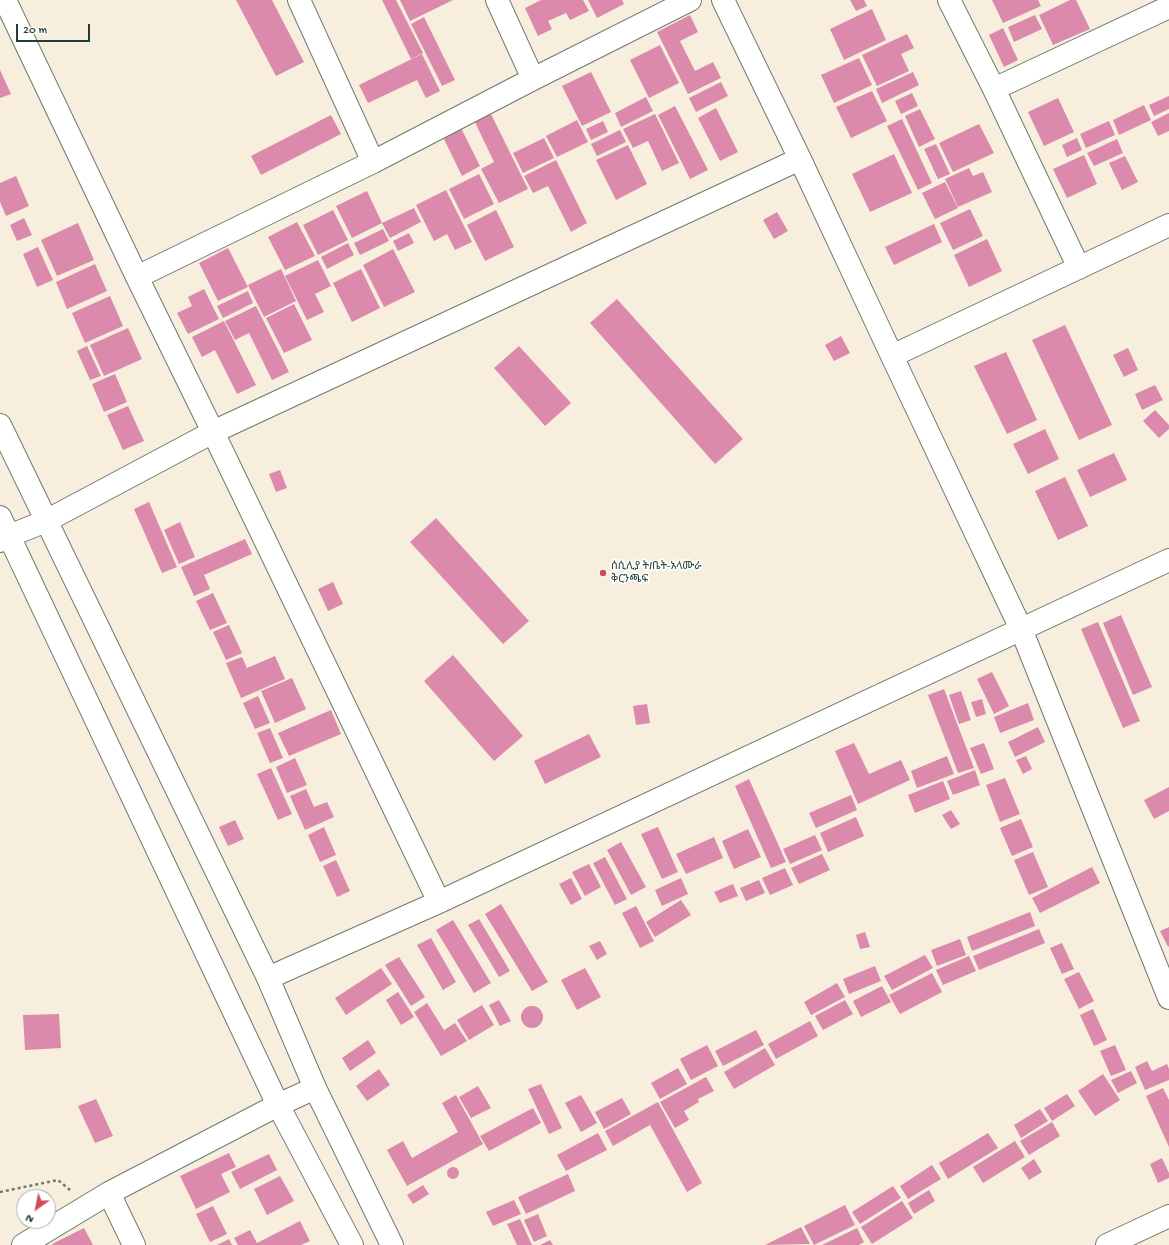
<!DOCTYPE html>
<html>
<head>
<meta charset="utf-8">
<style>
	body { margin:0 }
	#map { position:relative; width:1169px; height:1245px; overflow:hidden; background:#f7eedd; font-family:"Gochi Hand",sans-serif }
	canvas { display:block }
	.north { position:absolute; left:16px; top:1189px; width:40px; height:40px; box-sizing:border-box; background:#fff; border:1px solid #a5b1ae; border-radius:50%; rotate:213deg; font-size:11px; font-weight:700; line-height:16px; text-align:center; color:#1f3d34 }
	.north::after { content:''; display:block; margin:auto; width:14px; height:18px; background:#d1495b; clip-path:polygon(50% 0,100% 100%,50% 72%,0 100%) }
	.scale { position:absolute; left:16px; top:24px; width:74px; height:18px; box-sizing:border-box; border:2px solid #1f3d34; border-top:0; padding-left:5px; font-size:12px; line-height:14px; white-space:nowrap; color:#1f3d34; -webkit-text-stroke:3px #fff; paint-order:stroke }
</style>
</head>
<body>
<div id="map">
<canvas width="1169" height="1245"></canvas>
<div class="north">N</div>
<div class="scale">20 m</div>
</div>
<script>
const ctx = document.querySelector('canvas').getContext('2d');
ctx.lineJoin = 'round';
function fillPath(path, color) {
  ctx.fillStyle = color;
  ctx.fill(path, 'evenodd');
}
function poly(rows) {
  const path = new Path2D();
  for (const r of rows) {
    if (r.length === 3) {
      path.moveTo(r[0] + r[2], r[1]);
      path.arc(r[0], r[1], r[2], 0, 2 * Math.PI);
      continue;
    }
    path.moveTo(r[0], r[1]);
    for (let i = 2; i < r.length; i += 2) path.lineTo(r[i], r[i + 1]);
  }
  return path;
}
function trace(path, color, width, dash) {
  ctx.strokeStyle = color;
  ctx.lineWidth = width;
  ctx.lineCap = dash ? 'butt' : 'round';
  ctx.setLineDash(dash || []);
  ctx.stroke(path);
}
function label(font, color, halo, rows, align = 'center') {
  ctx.font = font + ' "Gochi Hand","Noto Sans Ethiopic",sans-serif';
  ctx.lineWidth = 3.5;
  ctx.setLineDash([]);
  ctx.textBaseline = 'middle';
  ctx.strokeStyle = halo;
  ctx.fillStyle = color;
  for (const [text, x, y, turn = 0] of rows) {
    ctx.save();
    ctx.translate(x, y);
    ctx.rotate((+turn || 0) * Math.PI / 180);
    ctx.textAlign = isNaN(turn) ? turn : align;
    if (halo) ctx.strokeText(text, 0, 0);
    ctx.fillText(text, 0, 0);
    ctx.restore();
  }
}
fillPath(poly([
	[236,0,272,0,304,62,276,76],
	[382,0,396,0,423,53,411,59],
	[400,0,453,0,410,21],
	[541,0,583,0,589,11,570,20,566,13,548,21,552,29,538,36,525,8],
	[588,0,622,0,624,4,597,18],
	[850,0,864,0,867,6,856,11],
	[992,0,1038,0,1041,6,1003,23],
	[1070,0,1076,0,1090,29,1053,45,1039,15],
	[872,9,886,40,844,60,830,29],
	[690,15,698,32,680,41,695,71,713,62,721,78,688,94,657,32],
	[1035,15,1042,29,1014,42,1008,27],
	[424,17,455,80,442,86,411,24],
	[1003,28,1018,60,1004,67,989,35],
	[907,34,914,48,901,54,909,71,877,86,862,55],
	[660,45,679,83,649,98,630,60],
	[422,54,440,91,426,98,417,80,368,103,359,85],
	[859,58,872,85,834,103,821,75],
	[0,70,11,94,0,98],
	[591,72,611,112,582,126,562,86],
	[913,72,919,85,882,103,876,89],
	[721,82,728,96,696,112,689,98],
	[872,91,887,121,851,138,836,107],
	[912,93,918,106,901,114,895,101],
	[1169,96,1169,109,1154,116,1149,105],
	[646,97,653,111,621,127,615,113],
	[1058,98,1074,132,1044,146,1028,112],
	[1144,105,1151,120,1119,135,1113,120],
	[675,106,708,170,690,179,658,115],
	[716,108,738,152,720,161,698,118],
	[920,109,935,139,919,147,905,116],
	[489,110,528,189,499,203,481,169,494,162,473,118],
	[1169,113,1169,131,1158,136,1151,122],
	[655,114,679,163,662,171,648,141,633,148,623,129],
	[331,115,341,134,261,175,251,156],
	[902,119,932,183,918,190,887,126],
	[577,120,588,142,557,157,546,136],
	[603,121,608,132,591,140,586,129],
	[1109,121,1115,135,1086,148,1080,134],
	[459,124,480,166,462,176,441,133],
	[979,124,994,153,953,172,939,143],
	[620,130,626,142,597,156,591,144],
	[544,138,554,158,523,173,513,153],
	[1077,138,1082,150,1067,157,1062,145],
	[1117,139,1123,153,1094,166,1087,153],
	[936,144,950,174,938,179,924,149],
	[628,145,647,184,616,200,596,160],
	[894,154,912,193,870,212,852,174],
	[1084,155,1097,184,1067,198,1053,169],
	[1125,156,1138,182,1122,190,1109,163],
	[556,160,587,223,571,232,548,186,533,193,524,176],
	[969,168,973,176,983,172,992,192,958,207,945,179],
	[479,174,494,204,464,219,449,189],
	[16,176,29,206,6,216,0,202,0,183],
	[945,182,958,208,935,219,922,193],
	[446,190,472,242,455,250,447,234,434,241,416,205],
	[367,191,382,223,352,238,336,206],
	[414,208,421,222,390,238,382,223],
	[970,209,983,236,953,250,940,223],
	[333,210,348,240,318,255,303,225],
	[496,210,514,247,485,261,467,225],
	[777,212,788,231,774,239,763,220],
	[24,218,32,235,17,241,10,225],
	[297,222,315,256,285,270,268,237],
	[78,223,94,260,57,276,41,240],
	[934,224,942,242,894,265,885,247],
	[383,229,389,241,360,255,354,243],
	[409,233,414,243,398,251,393,241],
	[987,239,1002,271,969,287,954,255],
	[348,243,354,255,327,269,321,257],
	[38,247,53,280,37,287,23,254],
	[228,248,248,287,218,301,199,263],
	[393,249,415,292,384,307,363,265],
	[318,260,331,286,315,294,324,312,307,320,285,276],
	[95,264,107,291,67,309,56,282],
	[281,269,296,301,264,317,248,285],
	[361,269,380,308,352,322,333,283],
	[204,289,219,319,188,334,177,313,192,306,188,297],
	[248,291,253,303,223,318,217,306],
	[110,296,123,326,85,343,72,313],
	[617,299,743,439,715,464,590,323],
	[294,304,312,340,284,353,266,318],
	[256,306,289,372,272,380,249,333,235,340,225,321],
	[224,321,256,385,237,394,215,350,202,357,192,337],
	[1065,325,1112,425,1079,440,1032,340],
	[128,328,142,359,104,376,90,345],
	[841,336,850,353,834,361,825,345],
	[87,346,101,376,90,380,77,351],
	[519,346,571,403,545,426,494,368],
	[1128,348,1138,370,1124,377,1113,355],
	[1006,352,1037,420,1007,434,974,366],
	[115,374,127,402,104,412,92,384],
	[1155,385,1163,400,1142,410,1135,394],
	[128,406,144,441,123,450,107,415],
	[1155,410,1169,425,1169,429,1159,438,1143,421],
	[1045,429,1059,459,1028,474,1013,444],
	[1114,453,1127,480,1090,497,1077,470],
	[280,470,287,488,276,492,269,474],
	[1065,477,1088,526,1058,540,1035,491],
	[149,502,177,567,162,573,134,509],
	[436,518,529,621,503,644,410,542],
	[180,522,195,557,179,564,164,530],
	[245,539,252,554,204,575,210,589,194,596,181,567],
	[333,582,343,604,328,611,318,589],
	[213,593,227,623,210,630,196,601],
	[1121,615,1152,687,1133,695,1103,623],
	[1098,622,1140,721,1123,728,1081,629],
	[229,625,242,653,226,660,213,632],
	[453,655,523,736,494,761,424,681],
	[275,656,285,679,241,698,226,663,242,657,247,668],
	[992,672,1009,706,994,714,977,679],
	[292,678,306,709,275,723,261,691],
	[944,689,974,768,958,773,928,695],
	[961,691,971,720,959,724,949,695],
	[258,696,270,723,255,729,243,703],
	[982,699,986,714,976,717,971,702],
	[1028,703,1034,720,1000,733,994,717],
	[647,704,650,723,636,725,633,706],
	[331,710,341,734,289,756,278,733],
	[1038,727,1045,742,1015,757,1008,742],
	[270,728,283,758,270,763,257,733],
	[589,734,601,757,545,784,534,761],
	[854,743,869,774,901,760,910,780,858,804,835,751],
	[984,743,994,769,981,774,970,748],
	[947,756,954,774,917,788,911,771],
	[1026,756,1032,769,1023,774,1016,760],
	[295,758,307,785,287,793,276,767],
	[271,768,292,814,278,820,257,774],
	[975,770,980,785,953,795,947,781],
	[1005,778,1020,814,1000,822,986,785],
	[749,779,786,862,771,868,735,786],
	[943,781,950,799,915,813,908,795],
	[1169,787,1169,811,1154,819,1144,800],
	[306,789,314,807,327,802,334,817,305,830,290,796],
	[851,795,857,810,816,828,809,813],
	[951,810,960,824,951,829,942,815],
	[856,817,864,836,828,852,820,833],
	[1021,819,1033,847,1012,856,1000,828],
	[235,820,244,839,228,846,219,827],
	[324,827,336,855,320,862,308,835],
	[658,827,678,872,662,879,641,834],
	[748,829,761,857,734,869,722,841],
	[815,835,822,850,790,864,783,849],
	[714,837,723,858,686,874,676,854],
	[621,842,646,887,631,895,607,850],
	[1033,852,1048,887,1029,895,1014,860],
	[822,854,830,870,799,884,791,868],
	[605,857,627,899,615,905,593,863],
	[336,860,350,891,337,897,323,866],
	[589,864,601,887,585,896,572,872],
	[1092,867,1100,883,1040,913,1032,898],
	[785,868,793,885,770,895,762,878],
	[571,878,582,899,571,905,559,884],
	[681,878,688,894,662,906,655,890],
	[759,880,765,893,746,901,740,888],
	[733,884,738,896,720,903,714,892],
	[681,900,691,915,655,937,646,922],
	[501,904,548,982,532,991,485,914],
	[636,906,654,941,640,948,622,913],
	[1030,912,1035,926,972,951,967,937],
	[479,919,510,971,499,977,468,925],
	[453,920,491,983,474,993,436,930],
	[1169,927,1169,946,1168,947,1160,931],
	[1039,929,1045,943,979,970,973,956],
	[865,932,870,947,860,949,856,935],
	[431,938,456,982,443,990,417,945],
	[960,939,966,955,937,966,931,950],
	[600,941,607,954,597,960,589,946],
	[1062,943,1074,969,1062,974,1050,948],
	[925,955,933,968,892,990,884,976],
	[969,956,976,971,943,985,936,970],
	[399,957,425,997,411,1006,385,965],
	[875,966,881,981,849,994,843,979],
	[381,968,392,984,346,1015,335,998],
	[585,968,601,997,577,1010,561,980],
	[1079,972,1094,1001,1079,1009,1064,979],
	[932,973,942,992,900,1014,889,995],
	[837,983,845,997,811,1015,804,1002],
	[882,986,891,1002,861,1017,853,1001],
	[398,992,414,1017,401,1025,386,1000],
	[499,1000,511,1021,500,1026,489,1005],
	[845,1000,853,1014,823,1030,815,1016],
	[427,1003,444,1030,455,1023,467,1041,441,1056,414,1012],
	[482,1005,494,1025,469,1040,457,1020],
	[532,1017,11],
	[1093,1009,1107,1040,1094,1046,1080,1015],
	[59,1014,61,1048,25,1050,23,1015],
	[810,1021,818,1036,776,1059,768,1044],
	[756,1030,764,1045,723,1066,715,1051],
	[368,1040,376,1053,350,1071,342,1058],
	[707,1045,718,1066,691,1080,680,1059],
	[1115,1045,1126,1070,1111,1076,1100,1051],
	[765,1048,775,1065,734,1089,724,1072],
	[1147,1061,1152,1071,1167,1064,1169,1069,1169,1080,1145,1090,1135,1067],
	[678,1068,687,1084,660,1099,651,1083],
	[379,1069,390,1085,367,1101,356,1086],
	[1131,1071,1137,1083,1118,1093,1111,1080],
	[1103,1074,1120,1100,1095,1116,1078,1091],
	[706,1077,714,1091,698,1099,699,1102,684,1111,689,1120,675,1128,660,1102],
	[541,1084,562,1128,549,1134,528,1089],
	[478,1086,491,1108,471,1118,459,1097],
	[1163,1088,1169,1100,1169,1147,1146,1096],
	[1067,1094,1075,1106,1052,1121,1044,1108],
	[456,1095,483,1144,407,1186,387,1150,403,1141,412,1158,458,1132,442,1103],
	[581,1095,597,1123,581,1132,565,1103],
	[622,1098,631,1114,604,1129,595,1112],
	[96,1099,113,1136,95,1143,78,1106],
	[658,1102,702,1183,687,1192,650,1125,613,1146,605,1131],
	[533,1108,541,1123,489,1151,480,1136],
	[1040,1109,1048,1121,1021,1138,1014,1125],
	[1052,1122,1060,1136,1029,1155,1020,1141],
	[598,1133,607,1150,566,1171,557,1155],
	[988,1133,998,1148,948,1179,939,1163],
	[1015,1141,1025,1157,983,1183,973,1167],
	[229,1153,236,1167,221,1174,230,1192,196,1209,180,1176],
	[269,1154,277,1170,240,1189,231,1172],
	[1162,1158,1169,1173,1169,1178,1158,1183,1150,1164],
	[1034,1159,1042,1172,1029,1180,1021,1168],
	[932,1165,941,1179,908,1199,900,1186],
	[453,1173,6],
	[568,1174,575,1191,526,1214,518,1197],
	[280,1176,294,1201,267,1215,254,1189],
	[423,1185,429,1194,413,1204,407,1195],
	[893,1186,901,1198,860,1224,852,1212],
	[929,1190,935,1201,914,1214,908,1203],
	[514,1200,521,1214,493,1226,486,1212],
	[902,1201,913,1218,872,1244,861,1227],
	[845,1205,855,1225,814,1245,804,1226],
	[213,1206,227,1234,210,1242,196,1214],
	[538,1214,547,1236,534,1242,524,1220],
	[520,1219,532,1245,517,1245,507,1224],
	[300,1221,310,1241,301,1245,238,1245,234,1238,250,1230,257,1243],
	[801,1227,810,1244,765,1245],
	[84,1228,93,1245,53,1245,52,1244],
	[857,1228,864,1242,859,1245,822,1245],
	[229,1239,232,1245,217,1245],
	[550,1240,553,1245,540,1245]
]), '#db8aac');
const street = poly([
	[5,0,137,277,213,432,439,902],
	[299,0,373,162],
	[497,0,533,79],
	[723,0,800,159,892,356,1021,629,1169,998],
	[949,0,994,89,1079,268],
	[994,89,1169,7],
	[137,277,373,162,533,79,690,0],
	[892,356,1169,225],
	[0,541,9,536,46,521,213,432,800,159],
	[268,978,439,902,1169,560],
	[109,1193,134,1245],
	[23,1245,109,1193,278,1105,315,1088],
	[1107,1245,1169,1216]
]);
const secondary = poly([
	[0,425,268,978,315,1088,392,1245],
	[0,517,278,1105,352,1245]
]);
trace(street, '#6b7b6f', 24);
trace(secondary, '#6b7b6f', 24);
trace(poly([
	[0,1192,58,1180,70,1190]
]), '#6b7b6f', 2.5, [3, 3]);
trace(street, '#fff', 22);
trace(secondary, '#fff', 22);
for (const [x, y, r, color] of [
	[603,573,4,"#d1495b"]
]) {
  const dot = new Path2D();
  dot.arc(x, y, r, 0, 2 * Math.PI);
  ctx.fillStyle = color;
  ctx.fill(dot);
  trace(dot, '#fff', 1.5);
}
label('11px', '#1f3d34', '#fff', [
	["ሰሲሊያ ት/ቤት-አላሙራ",611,567],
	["ቅርንጫፍ",611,580]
], 'left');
</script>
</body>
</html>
